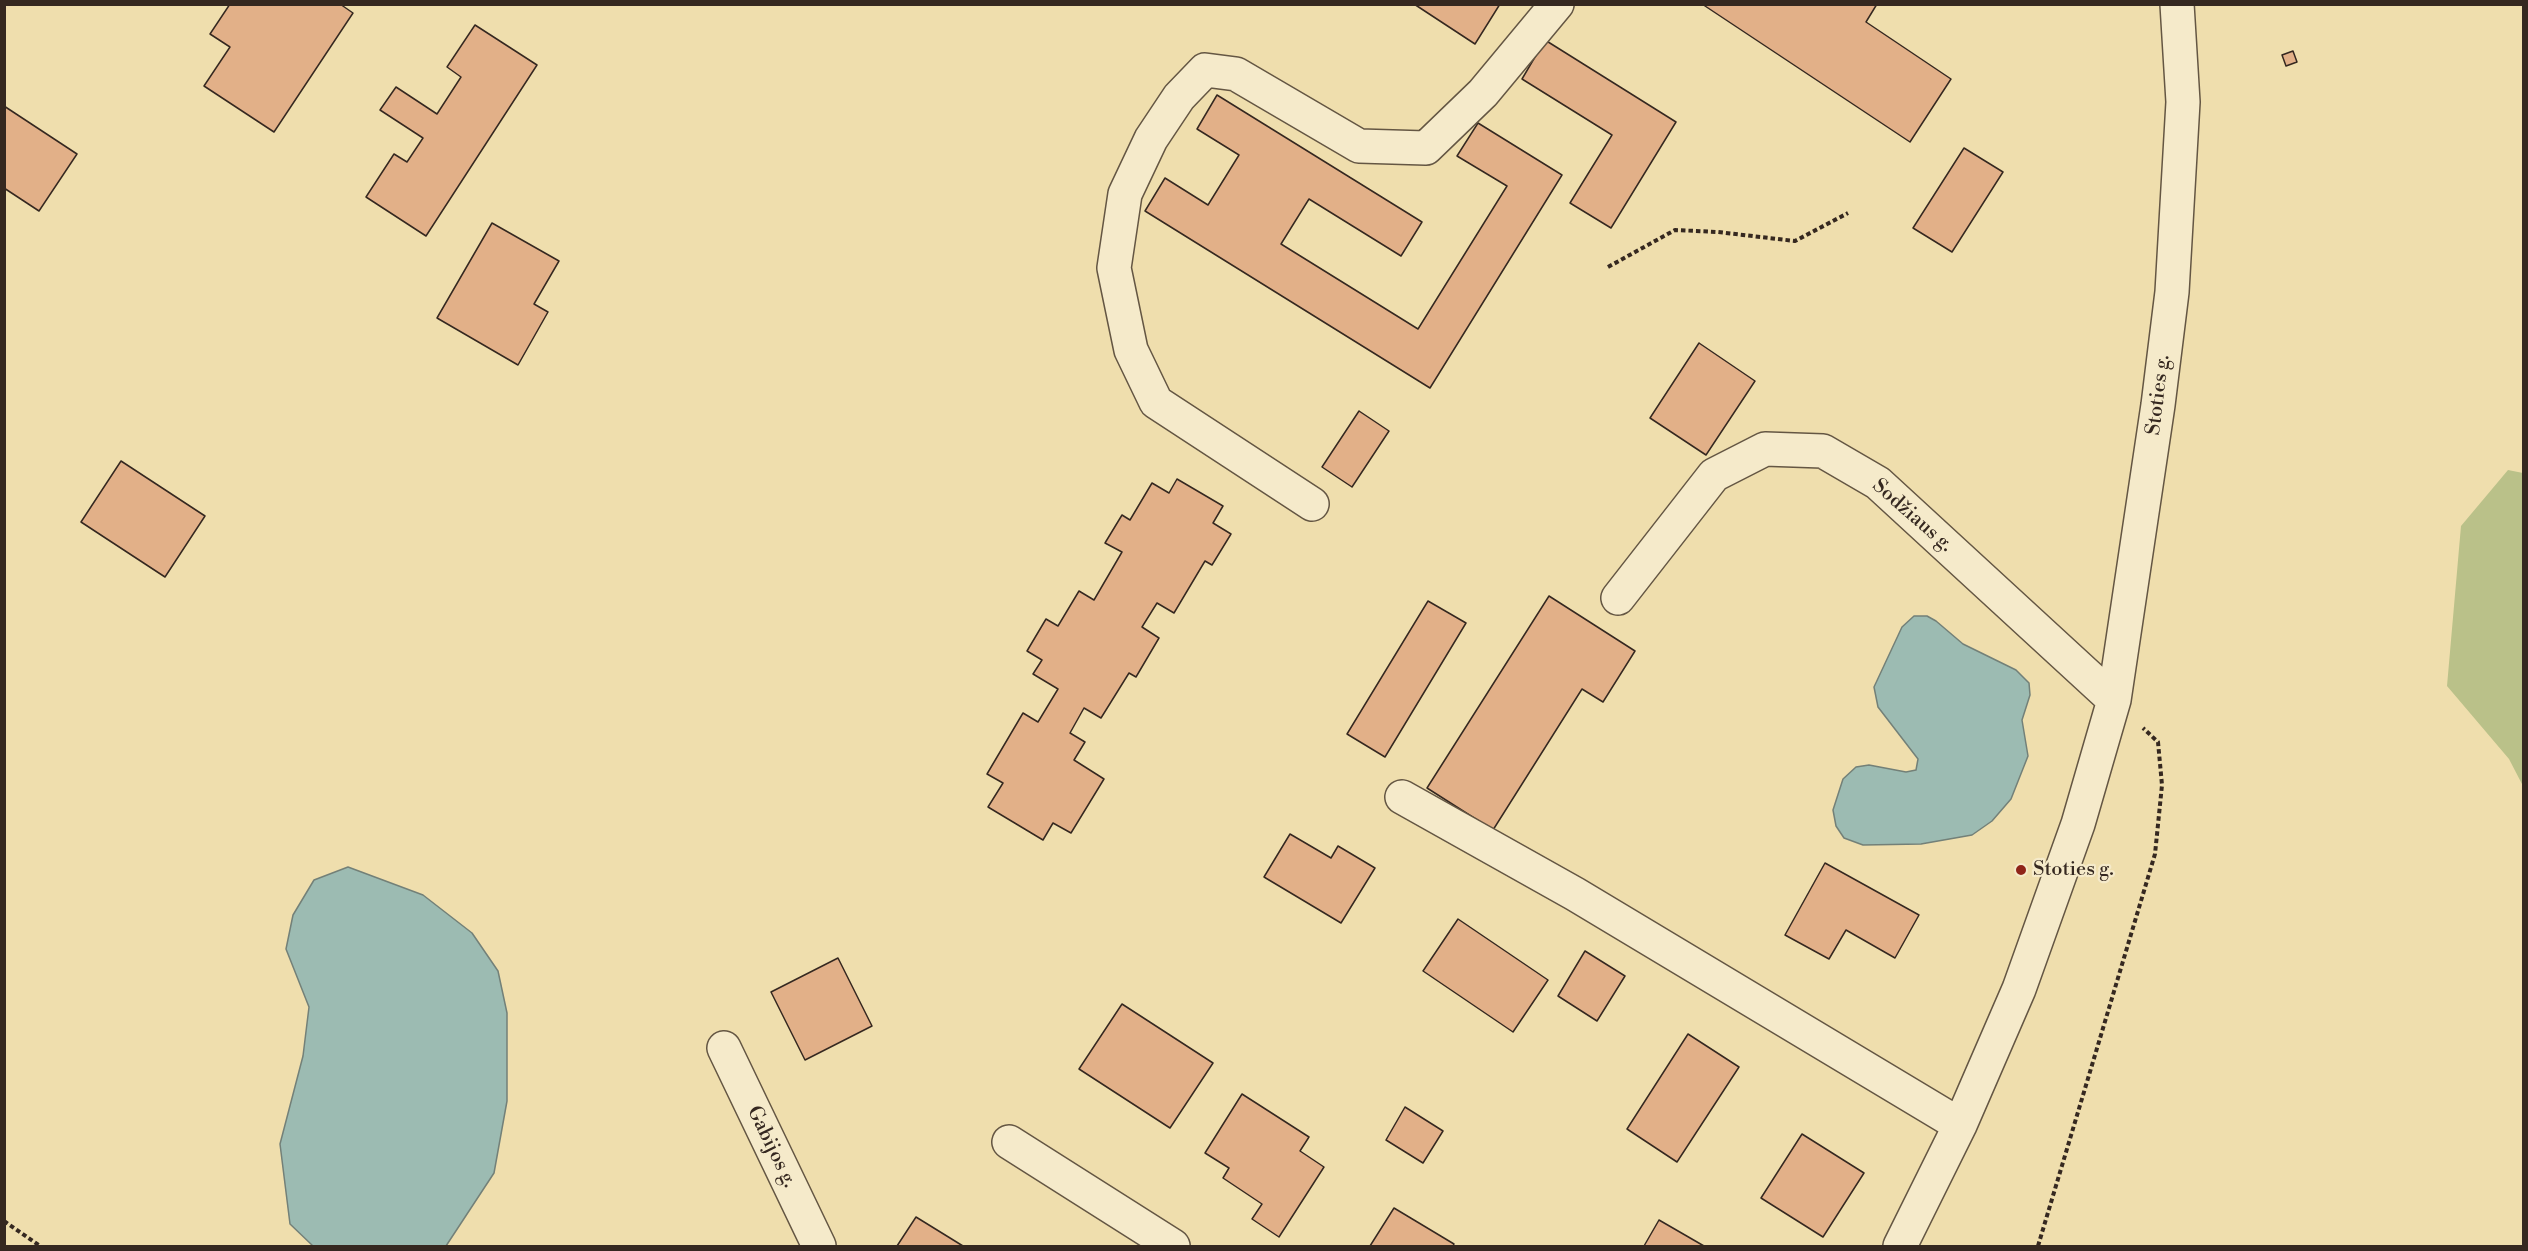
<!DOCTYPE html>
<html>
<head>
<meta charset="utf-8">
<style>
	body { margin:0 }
	#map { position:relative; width:2528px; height:1251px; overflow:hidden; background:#efdead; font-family:"Libre Bodoni",serif }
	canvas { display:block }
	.frame { position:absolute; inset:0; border:6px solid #352820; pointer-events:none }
</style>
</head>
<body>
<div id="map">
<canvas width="2528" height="1251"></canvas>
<div class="frame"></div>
</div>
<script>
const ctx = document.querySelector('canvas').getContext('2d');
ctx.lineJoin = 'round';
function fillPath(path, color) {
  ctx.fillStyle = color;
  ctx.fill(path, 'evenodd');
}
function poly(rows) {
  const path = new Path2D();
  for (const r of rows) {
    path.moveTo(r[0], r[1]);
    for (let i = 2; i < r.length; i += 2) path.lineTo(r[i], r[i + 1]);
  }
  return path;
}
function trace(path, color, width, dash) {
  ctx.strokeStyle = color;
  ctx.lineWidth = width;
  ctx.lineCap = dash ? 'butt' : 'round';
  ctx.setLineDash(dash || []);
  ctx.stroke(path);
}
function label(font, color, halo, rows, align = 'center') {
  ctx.font = font + ' "Libre Bodoni",serif';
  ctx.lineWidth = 4.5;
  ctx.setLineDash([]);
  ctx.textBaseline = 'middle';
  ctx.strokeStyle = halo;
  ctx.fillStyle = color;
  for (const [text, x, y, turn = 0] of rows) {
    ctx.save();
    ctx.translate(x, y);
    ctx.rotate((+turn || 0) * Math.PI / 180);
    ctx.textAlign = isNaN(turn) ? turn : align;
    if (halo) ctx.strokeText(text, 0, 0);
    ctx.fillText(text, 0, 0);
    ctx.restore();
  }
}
fillPath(poly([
	[2508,470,2523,473,2523,786,2509,759,2447,686,2461,526]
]), '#bac189');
const water = poly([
	[1914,616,1927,616,1936,621,1963,644,2016,670,2029,683,2030,695,2022,720,2028,756,2011,799,1992,821,1972,835,1921,844,1863,845,1844,838,1836,826,1833,810,1843,779,1856,767,1869,765,1906,772,1916,770,1918,759,1878,707,1874,687,1902,627,1914,616],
	[348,867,423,895,472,933,498,971,507,1013,507,1101,494,1173,446,1246,313,1246,290,1224,280,1144,303,1056,309,1007,286,949,293,915,314,880,348,867]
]);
fillPath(water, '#9cbbb2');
trace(water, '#738078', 1.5);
const building = poly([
	[230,4,340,4,353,13,274,132,204,86,230,47,210,34,230,4],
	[1414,4,1500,4,1475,44,1414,4],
	[1702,4,1877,4,1866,22,1951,79,1910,142,1702,4],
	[475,25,537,65,426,236,366,197,394,154,407,162,423,138,380,110,396,87,437,114,461,77,447,67,475,25],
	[1545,40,1676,122,1611,228,1570,203,1612,135,1522,79,1545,40],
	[2293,51,2297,62,2286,66,2282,55,2293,51],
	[1217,95,1422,222,1401,256,1309,199,1281,244,1418,329,1507,186,1457,156,1478,123,1562,175,1430,388,1145,211,1165,178,1208,205,1239,155,1197,129,1217,95],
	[4,106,77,154,39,211,4,188,4,106],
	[1964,148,2003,172,1952,252,1913,228,1964,148],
	[492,223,559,261,534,304,548,312,518,365,437,318,492,223],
	[1699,343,1755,381,1706,455,1650,418,1699,343],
	[1359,411,1389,431,1352,487,1322,467,1359,411],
	[121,461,205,516,165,577,81,522,121,461],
	[1177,479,1223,506,1213,523,1231,534,1212,565,1205,561,1174,613,1157,603,1142,627,1159,638,1136,677,1129,673,1101,718,1084,708,1070,733,1085,742,1074,760,1104,779,1071,833,1053,823,1043,840,988,807,1003,783,987,774,1023,713,1038,722,1058,689,1033,674,1042,660,1027,651,1046,619,1058,626,1079,591,1094,600,1122,552,1105,543,1122,515,1130,520,1152,483,1169,493,1177,479],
	[1549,596,1635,651,1603,702,1582,689,1493,830,1427,788,1549,596],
	[1428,601,1466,623,1385,757,1347,734,1428,601],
	[1290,834,1331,858,1338,846,1375,868,1341,923,1264,877,1290,834],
	[1825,863,1919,915,1895,958,1846,930,1829,959,1785,935,1825,863],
	[1458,919,1548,980,1513,1032,1423,971,1458,919],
	[1585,951,1625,976,1597,1021,1558,996,1585,951],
	[838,958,872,1026,805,1060,771,992,838,958],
	[1122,1004,1213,1063,1170,1128,1079,1069,1122,1004],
	[1688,1034,1739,1067,1677,1162,1627,1129,1688,1034],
	[1242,1094,1309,1137,1300,1151,1324,1167,1279,1237,1252,1219,1262,1204,1223,1178,1229,1168,1205,1153,1242,1094],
	[1405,1107,1443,1131,1423,1163,1386,1140,1405,1107],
	[1802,1134,1864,1173,1823,1237,1761,1198,1802,1134],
	[1394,1208,1454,1244,1453,1246,1370,1246,1394,1208],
	[916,1217,963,1246,897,1246,916,1217],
	[1659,1220,1704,1246,1644,1246,1659,1220]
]);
fillPath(building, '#e2b088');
trace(building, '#352820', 1.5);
const street = poly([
	[1312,504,1156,402,1131,350,1114,268,1125,194,1151,139,1179,97,1205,70,1236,74,1359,146,1426,148,1483,93,1557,4],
	[1618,598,1714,475,1765,449,1823,451,1878,483,2114,700],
	[1402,797,1575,894,1960,1125],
	[724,1048,819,1246],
	[1009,1142,1173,1246],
	[1900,1246,1960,1125,2019,989,2078,824,2114,700,2158,405,2172,292,2183,102,2177,4]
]);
trace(street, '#645643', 36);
trace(poly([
	[1608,267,1675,230,1718,232,1795,241,1848,213],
	[4,1221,40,1246],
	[2038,1246,2155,854,2162,785,2158,742,2143,728]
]), '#352820', 4, [4.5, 3]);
trace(street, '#f5eaca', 33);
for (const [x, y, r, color] of [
	[2021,870,6,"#8f2418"]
]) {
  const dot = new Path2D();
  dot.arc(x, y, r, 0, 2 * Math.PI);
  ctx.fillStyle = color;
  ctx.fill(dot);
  trace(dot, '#f5eaca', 2);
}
label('20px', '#352820', '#f5eaca', [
	["Stoties g.",2159,395,-83],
	["Sodžiaus g.",1912,516,41],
	["Gabijos g.",771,1147,64]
]);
label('20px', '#352820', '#f5eaca', [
	["Stoties g.",2033,870]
], 'left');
</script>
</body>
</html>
